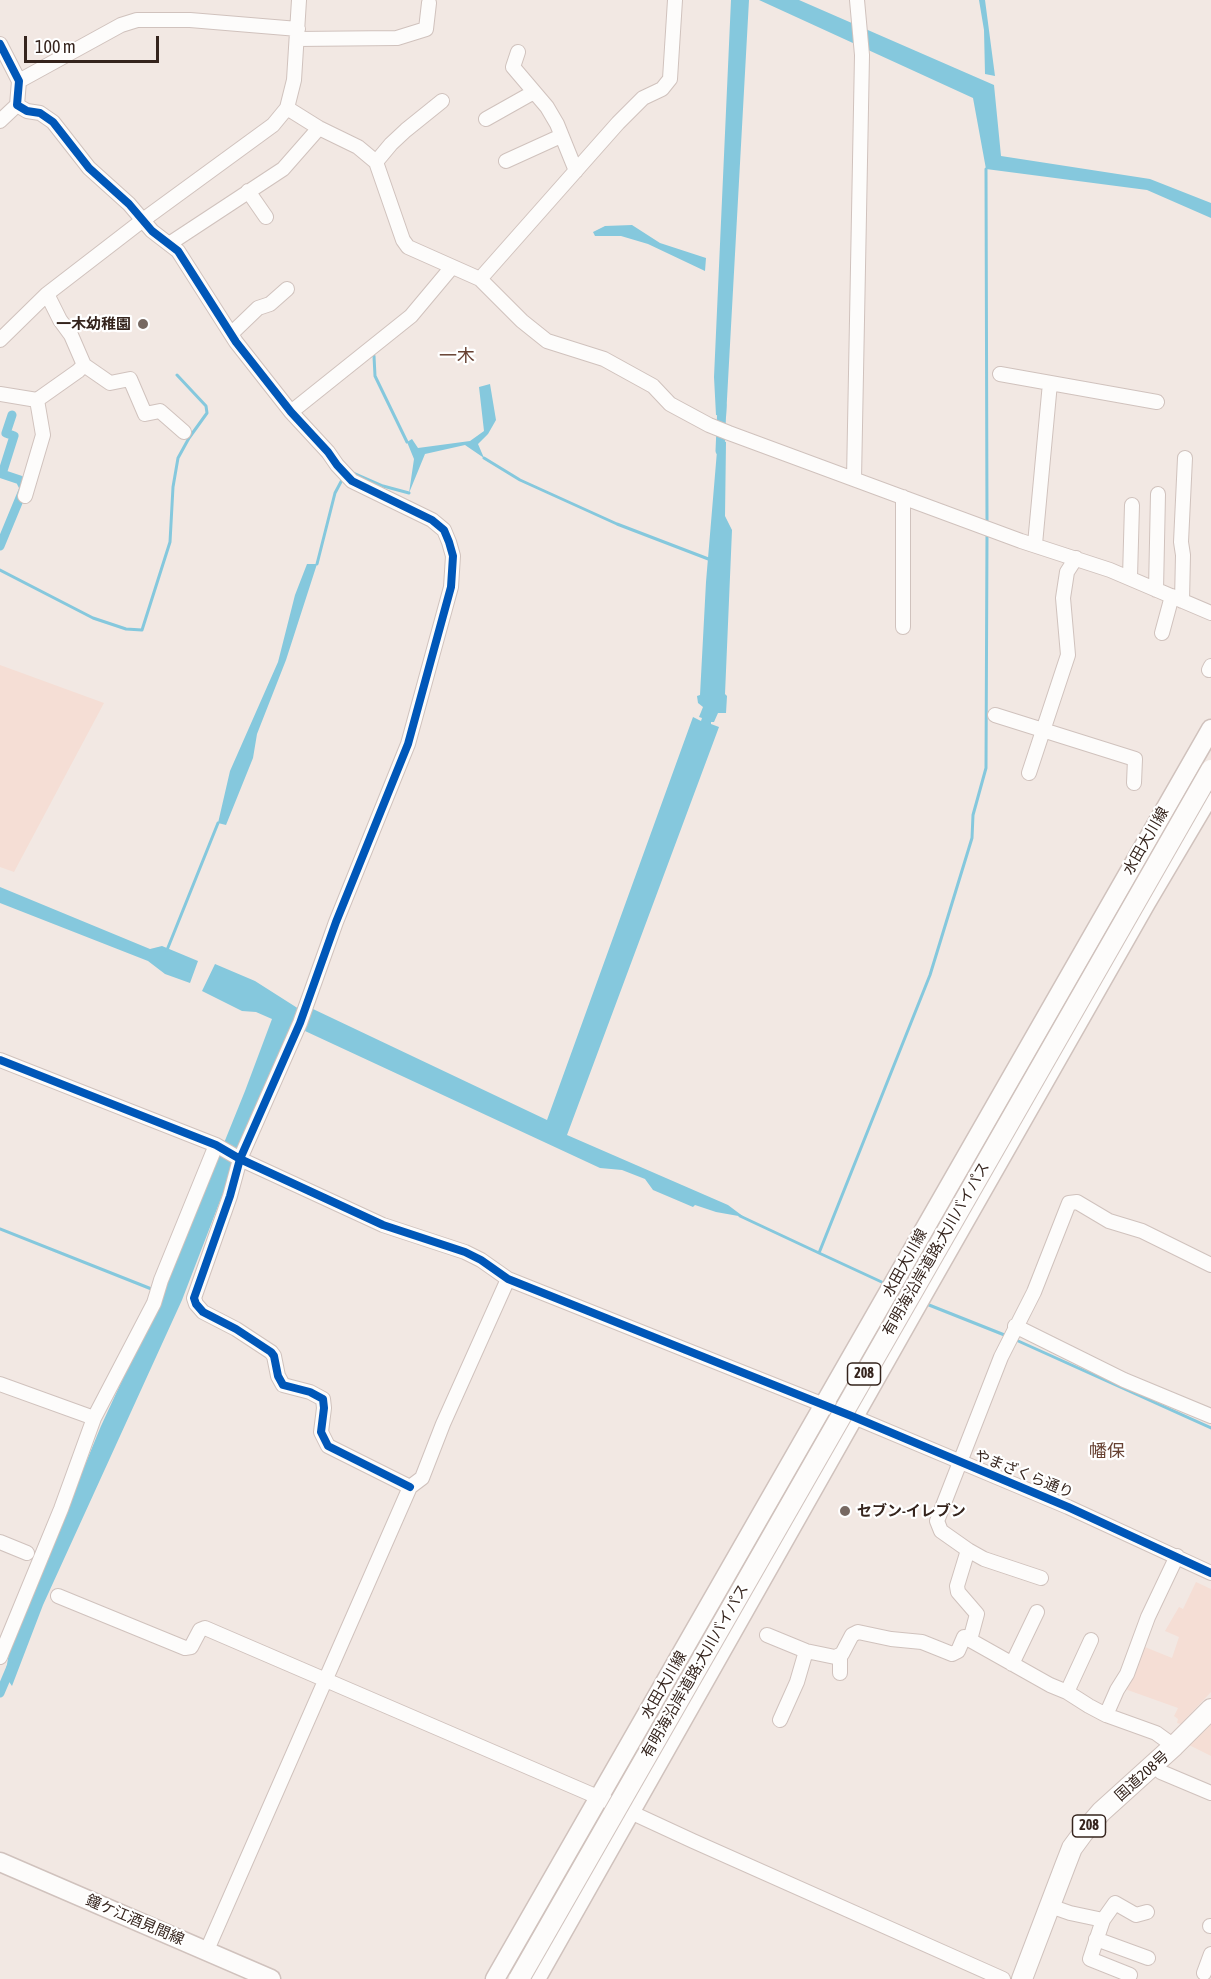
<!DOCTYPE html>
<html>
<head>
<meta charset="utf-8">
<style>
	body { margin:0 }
	#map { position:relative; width:1211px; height:1979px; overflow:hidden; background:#f2e8e3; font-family:"Asap Condensed",sans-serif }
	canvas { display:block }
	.scale { position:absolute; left:24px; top:36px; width:135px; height:27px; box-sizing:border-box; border:3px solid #35241d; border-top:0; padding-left:8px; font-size:18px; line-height:21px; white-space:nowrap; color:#35241d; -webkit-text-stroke:4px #fff; paint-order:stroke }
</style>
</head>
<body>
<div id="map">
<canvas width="1211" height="1979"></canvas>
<div class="scale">100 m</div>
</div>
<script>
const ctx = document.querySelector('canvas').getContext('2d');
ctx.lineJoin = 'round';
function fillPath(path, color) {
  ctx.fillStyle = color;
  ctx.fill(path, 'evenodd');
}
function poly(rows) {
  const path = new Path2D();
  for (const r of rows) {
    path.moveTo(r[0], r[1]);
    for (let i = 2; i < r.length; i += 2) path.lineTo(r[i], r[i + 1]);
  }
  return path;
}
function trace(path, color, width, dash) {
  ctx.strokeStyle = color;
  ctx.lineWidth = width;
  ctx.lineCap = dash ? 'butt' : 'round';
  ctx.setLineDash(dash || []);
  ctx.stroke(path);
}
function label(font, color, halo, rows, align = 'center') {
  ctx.font = font + ' "Asap Condensed","Noto Sans JP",sans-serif';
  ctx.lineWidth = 4.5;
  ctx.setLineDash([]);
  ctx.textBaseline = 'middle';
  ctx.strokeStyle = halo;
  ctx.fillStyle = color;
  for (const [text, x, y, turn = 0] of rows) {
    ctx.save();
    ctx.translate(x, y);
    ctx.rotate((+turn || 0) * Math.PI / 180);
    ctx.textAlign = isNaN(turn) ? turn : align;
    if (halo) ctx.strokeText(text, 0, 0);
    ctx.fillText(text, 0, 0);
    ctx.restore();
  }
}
fillPath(poly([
	[0,665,104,703,14,872,0,867],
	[1196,1582,1211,1589,1211,1692,1181,1724,1177,1723,1178,1719,1174,1716,1178,1708,1122,1688,1140,1645,1172,1658,1179,1637,1165,1631,1179,1607,1183,1609],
	[1211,1724,1211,1756,1189,1745]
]), '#f5ded5');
fillPath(poly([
	[731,0,749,0,726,417,716,415,714,377],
	[759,0,799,0,994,85,1001,156,1150,179,1211,203,1211,218,1147,190,986,169,973,98],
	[979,0,985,0,995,76,985,74,984,30],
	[632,225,660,243,706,258,705,271,648,244,621,236,595,236,593,232,605,226],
	[490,384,496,420,488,434,478,444,484,458,465,445,425,454,409,493,414,459,407,442,412,439,418,448,470,441,484,431,479,387],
	[718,439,726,442,725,516,732,530,725,694,727,696,726,713,718,713,714,722,711,722,711,724,719,727,567,1135,728,1205,744,1217,716,1212,695,1205,693,1207,653,1190,645,1179,622,1170,600,1168,305,1031,303,1026,309,1010,313,1009,547,1120,693,717,701,721,702,718,699,717,703,707,698,703,697,696,700,695,706,582],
	[307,564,317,564,286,660,257,734,253,758,226,825,218,823,230,771,278,662,295,595],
	[0,887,150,949,162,946,198,961,190,983,165,974,148,961,0,903],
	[215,964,255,981,299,1009,240,1149,182,1300,43,1605,12,1686,5,1676,10,1647,101,1426,169,1279,245,1091,272,1019,256,1012,242,1011,202,991]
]), '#85c8dd');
trace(poly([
	[986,169,987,525],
	[374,356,375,376,407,442],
	[484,458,520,480,617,524,711,560],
	[351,472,383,486,409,493],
	[317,564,335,493,343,478],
	[0,570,93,618,126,629,142,630,170,542,173,487,178,458,189,438,207,413,206,406,177,375],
	[167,950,218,823],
	[740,1216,819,1253,930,975,972,838,973,815,986,768,987,534],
	[0,1229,154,1290],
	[819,1253,886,1284],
	[924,1303,1007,1336],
	[1016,1340,1211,1428]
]), '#85c8dd', 3);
trace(poly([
	[720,451,722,405],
	[0,546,24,488,20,480,2,474,14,436,6,433,12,415],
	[0,1693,11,1667]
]), '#85c8dd', 9);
const minor = poly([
	[297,39,397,38,426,29,429,3],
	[0,44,19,81,17,105,27,111,40,113,53,122,89,168,129,204,152,231,178,251,236,342,291,412,328,452,337,465,352,481,432,520,444,530,449,542,453,556,451,587,408,744,336,922,300,1023,240,1159,230,1196,194,1298,196,1304,203,1312,236,1329,271,1352,274,1356,278,1376,283,1385,310,1392,323,1399,324,1408,321,1432,328,1446,410,1487],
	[518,52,513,67,547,107,557,124,576,171],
	[19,81,121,25,137,20,190,20,298,29],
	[287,108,319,128,358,147,376,162,403,240,408,247,480,279,522,321,547,341,604,359,653,386,670,404,709,425,729,433,1021,541,1110,570,1211,613],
	[486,119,534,92],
	[0,121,17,105],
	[506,161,561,136],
	[376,162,391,144,406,130,442,101],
	[248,191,266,217],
	[169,244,283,169,319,128],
	[480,279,618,123,643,98,662,89,670,79,675,0],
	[232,333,258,308,270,304,287,289],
	[0,340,47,294,143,220,273,125,287,108,294,80,299,0],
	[84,365,110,383,130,379,145,414,160,411,184,432],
	[1000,374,1157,402],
	[0,394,37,400,78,371,84,365,71,335,60,320,47,294],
	[291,412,411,316,452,267],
	[854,479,862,55,857,0],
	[25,496,43,435,37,400],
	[903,497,903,627],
	[1035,544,1050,383],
	[1130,577,1132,505],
	[1156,590,1158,494],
	[1182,601,1183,555,1181,542,1185,458],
	[1162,633,1172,596],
	[1209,670,1211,666],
	[995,715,1135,759,1134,783],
	[1029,773,1068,655,1063,598,1067,572,1076,558],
	[0,1060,216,1145,240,1159,383,1225,465,1252,481,1260,508,1279,854,1417,1068,1507,1211,1573],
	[1015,1326,1124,1380,1211,1416],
	[0,1384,94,1418],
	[0,1542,27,1553],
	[968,1550,984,1559,1041,1578],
	[58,1596,185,1648,191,1647,200,1630,205,1628,600,1798,693,1841,1003,1979],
	[767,1635,806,1651,835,1657,842,1654,852,1635,858,1632,891,1639,922,1642,952,1654,958,1651,964,1637,970,1640],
	[840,1656,840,1673],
	[0,1657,61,1509,94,1418,154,1303,161,1280,216,1145],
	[1012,1664,1037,1612],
	[1067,1692,1091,1640],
	[1106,1715,1117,1690,1127,1674,1148,1617,1177,1556],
	[780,1720,797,1682,806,1651],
	[1174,1746,1156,1733,1106,1715,1089,1706,1067,1692,1050,1685,970,1640,977,1614,958,1592,957,1586,968,1550,941,1531,937,1521,1001,1357,1034,1292,1069,1203,1077,1202,1109,1221,1142,1231,1211,1265],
	[1153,1765,1161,1772,1211,1793],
	[1050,1906,1070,1913,1103,1920],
	[1210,1926,1211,1926],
	[1096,1939,1148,1958],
	[207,1950,410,1487,422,1478,443,1424,508,1279],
	[1204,1973,1211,1954],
	[1130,1975,1090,1959,1103,1920,1115,1903,1136,1915,1147,1912]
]);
const major = poly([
	[0,1862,271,1979],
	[495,1979,1211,729],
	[536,1979,925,1291,1146,903,1211,793]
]);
const highway = poly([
	[1022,1979,1065,1866,1072,1848,1083,1833,1101,1812,1174,1746,1211,1709]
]);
trace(minor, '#d0c2bd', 16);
trace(major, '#d0c2bd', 21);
trace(highway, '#d0c2bd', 22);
trace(minor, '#fdfcfb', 14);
trace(major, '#fdfcfb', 18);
trace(highway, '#fdfcfb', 20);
const highwayBridge = poly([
	[519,1979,1211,770]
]);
trace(highwayBridge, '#d0c2bd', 22, []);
trace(highwayBridge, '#fdfcfb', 20);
trace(poly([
	[0,44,19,81,17,105,27,111,40,113,53,122,89,168,129,204,152,231,178,251,236,342,291,412,328,452,337,465,352,481,432,520,444,530,449,542,453,556,451,587,408,744,336,922,300,1023,240,1159,230,1196,194,1298,196,1304,203,1312,236,1329,271,1352,274,1356,278,1376,283,1385,310,1392,323,1399,324,1408,321,1432,328,1446,410,1487],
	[0,1060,216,1145,240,1159,383,1225,465,1252,481,1260,508,1279,854,1417,1068,1507,1211,1573]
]), '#0057b8', 8);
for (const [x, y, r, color] of [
	[143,324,6,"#776962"],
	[845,1511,6,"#776962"]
]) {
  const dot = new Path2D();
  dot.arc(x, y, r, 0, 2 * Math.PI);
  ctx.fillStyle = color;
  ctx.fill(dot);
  trace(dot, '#fff', 2);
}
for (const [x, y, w] of [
	[864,1374,33],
	[1089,1826,33]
]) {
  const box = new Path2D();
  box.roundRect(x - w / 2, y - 11, w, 22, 4.5);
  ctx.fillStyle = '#fff';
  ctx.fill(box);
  trace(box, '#35241d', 1.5);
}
label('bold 14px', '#35241d', null, [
	["208",864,1374],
	["208",1089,1826]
]);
label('bold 15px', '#35241d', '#fff', [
	["一木幼稚園",131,324],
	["セブン-イレブン",857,1511,"left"]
], 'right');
label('15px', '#35241d', '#fff', [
	["水田大川線",1146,841,-60],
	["有明海沿岸道路;大川バイパス",936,1249,-60],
	["水田大川線",905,1263,-61],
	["やまざくら通り",1024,1474,22],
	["有明海沿岸道路;大川バイパス",695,1671,-60],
	["水田大川線",664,1685,-60],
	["国道208号",1142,1776,-42],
	["鐘ケ江酒見間線",135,1920,23]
]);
label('18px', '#674132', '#fff', [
	["一木",457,356],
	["幡保",1107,1451]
]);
</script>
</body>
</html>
